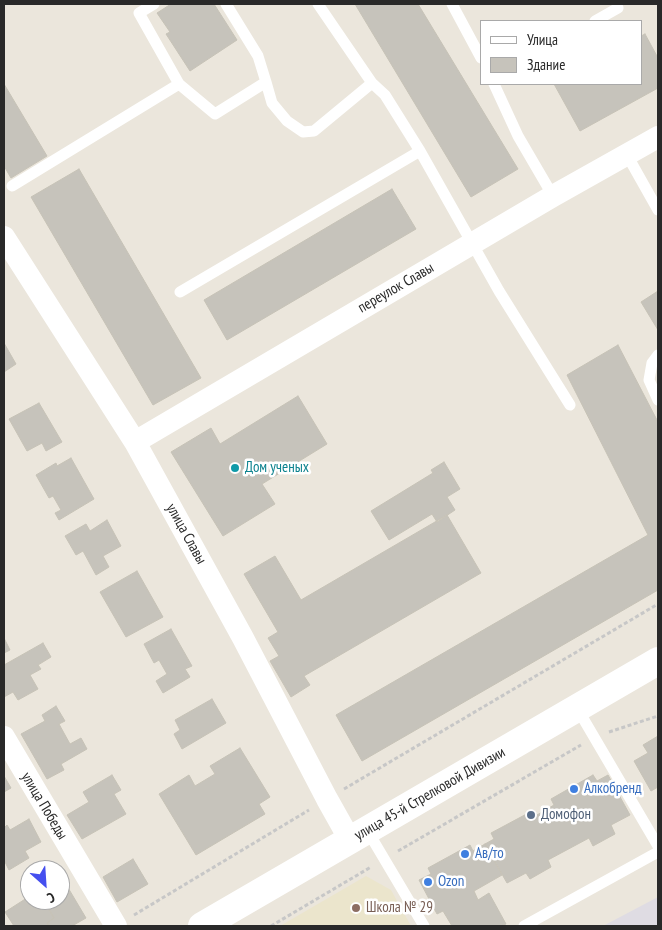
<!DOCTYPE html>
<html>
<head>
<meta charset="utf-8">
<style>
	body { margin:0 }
	#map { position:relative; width:662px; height:930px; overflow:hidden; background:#ebe6dc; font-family:"PT Sans Narrow",sans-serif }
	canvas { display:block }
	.frame { position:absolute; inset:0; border:5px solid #292929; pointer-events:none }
	.legend { position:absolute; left:480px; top:20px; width:162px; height:65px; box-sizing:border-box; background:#fff; border:1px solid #a9a9a9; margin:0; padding:6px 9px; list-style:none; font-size:15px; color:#292929 }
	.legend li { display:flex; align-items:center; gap:10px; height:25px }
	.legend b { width:25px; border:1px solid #a9a9a9 }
	.north { position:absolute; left:20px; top:860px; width:50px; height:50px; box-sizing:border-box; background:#fff; border:1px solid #a9a9a9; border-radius:50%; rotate:154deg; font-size:14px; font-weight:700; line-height:20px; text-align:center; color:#292929 }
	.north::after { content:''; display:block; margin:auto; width:18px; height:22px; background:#454fef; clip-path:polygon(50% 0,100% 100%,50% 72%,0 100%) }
</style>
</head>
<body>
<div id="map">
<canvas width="662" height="930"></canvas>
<div class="frame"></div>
<ul class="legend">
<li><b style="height:6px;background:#fff"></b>Улица</li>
<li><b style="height:14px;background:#c6c3bb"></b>Здание</li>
</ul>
<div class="north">С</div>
</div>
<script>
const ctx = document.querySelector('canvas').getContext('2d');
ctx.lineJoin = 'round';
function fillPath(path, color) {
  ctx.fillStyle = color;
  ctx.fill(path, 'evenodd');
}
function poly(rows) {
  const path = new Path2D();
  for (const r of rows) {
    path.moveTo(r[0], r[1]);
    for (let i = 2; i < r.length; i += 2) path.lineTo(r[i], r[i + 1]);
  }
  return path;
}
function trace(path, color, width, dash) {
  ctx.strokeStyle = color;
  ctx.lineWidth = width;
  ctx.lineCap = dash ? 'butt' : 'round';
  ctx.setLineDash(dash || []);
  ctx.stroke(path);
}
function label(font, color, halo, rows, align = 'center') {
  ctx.font = font + ' "PT Sans Narrow",sans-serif';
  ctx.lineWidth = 5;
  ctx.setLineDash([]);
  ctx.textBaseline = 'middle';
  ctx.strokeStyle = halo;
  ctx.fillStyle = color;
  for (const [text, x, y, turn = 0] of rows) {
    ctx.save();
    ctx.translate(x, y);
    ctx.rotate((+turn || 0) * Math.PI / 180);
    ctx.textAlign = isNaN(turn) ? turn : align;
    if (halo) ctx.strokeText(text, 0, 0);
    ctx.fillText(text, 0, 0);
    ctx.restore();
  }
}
fillPath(poly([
	[658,897,658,926,603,926]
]), '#dfdce3');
fillPath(poly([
	[366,876,391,890,411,926,280,926]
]), '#ebe5cc');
const building = poly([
	[171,4,214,4,237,40,190,71,166,34,170,32,157,13,171,4],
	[355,4,418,4,518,169,471,197,355,4],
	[645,34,658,58,658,88,580,131,554,84,641,84,641,36,645,34],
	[4,84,47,156,11,178,4,166,4,84],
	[79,169,201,378,153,405,31,197,79,169],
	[392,189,416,229,227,340,204,300,392,189],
	[658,291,658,330,641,302,658,291],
	[4,343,16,364,4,372,4,343],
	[618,345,658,422,658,590,362,761,336,715,648,535,567,375,618,345],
	[298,396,327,444,262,484,275,504,223,536,171,452,211,428,220,444,298,396],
	[39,403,62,442,46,451,42,443,27,451,9,419,39,403],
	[71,458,94,499,59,520,55,513,61,510,53,496,49,498,36,475,56,463,57,466,71,458],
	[444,462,460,489,447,497,455,510,437,522,432,514,389,540,371,511,433,473,431,470,444,462],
	[447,515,481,573,304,676,310,685,291,697,270,661,279,656,268,638,278,632,244,574,275,556,301,600,447,515],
	[107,520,121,546,103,556,109,567,96,575,83,551,76,555,65,536,86,524,90,531,107,520],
	[137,571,163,617,126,637,100,592,137,571],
	[171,629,192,666,185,669,190,677,163,693,156,681,167,674,159,660,154,663,144,644,171,629],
	[4,638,10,650,4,653,4,638],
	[43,643,51,657,38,665,41,669,30,675,38,689,18,700,13,692,4,697,4,665,43,643],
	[212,699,226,723,182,749,174,734,180,730,175,720,212,699],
	[56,706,65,721,59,724,70,744,81,738,87,749,61,764,64,770,47,779,21,734,45,721,42,715,56,706],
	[658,736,658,787,651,791,634,761,648,753,643,745,658,736],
	[240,748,270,797,259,804,265,814,196,855,159,794,189,775,195,786,215,774,210,766,240,748],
	[112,775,121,790,114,794,126,814,82,839,67,815,89,802,83,792,112,775],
	[593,775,597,781,608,775,630,815,611,825,615,834,593,846,589,838,548,860,551,867,530,879,526,873,507,883,485,844,494,839,491,833,534,810,537,815,554,805,551,799,593,775],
	[4,776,11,788,4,792,4,776],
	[29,819,41,842,25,851,29,858,9,870,4,860,4,828,7,825,10,830,29,819],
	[485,844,502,875,474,891,478,900,489,893,506,924,501,926,452,926,443,911,437,914,419,880,431,874,428,868,470,845,473,851,485,844],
	[133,859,148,884,117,902,103,877,133,859],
	[67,886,86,918,72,926,49,926,47,923,54,918,44,901,60,900,60,890,67,886],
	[30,896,30,900,43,900,54,918,47,923,49,926,14,926,5,912,30,896]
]);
fillPath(building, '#c6c3bb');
trace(building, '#c6c2b6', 1);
trace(poly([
	[609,732,658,716],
	[344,789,658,604],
	[398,851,581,745],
	[134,915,309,810],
	[271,926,371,867]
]), '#c7c7c7', 3, [4, 2.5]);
trace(poly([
	[154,4,139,13,179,84,215,114,266,82,272,103,287,121,303,132,314,131,372,83,318,4],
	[226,4,258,56,266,82],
	[452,4,481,58],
	[595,21,618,8],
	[372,83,385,95,420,151,499,291,570,405],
	[494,84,518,136,553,196],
	[627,155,658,210],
	[12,186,179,84],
	[180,292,420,151],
	[658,355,652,363,649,380,658,400],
	[577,708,658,846],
	[367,830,424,926],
	[524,926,658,852]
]), '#fff', 11);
trace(poly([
	[4,237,135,442,243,638,327,799,350,840],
	[135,442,553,196,658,137],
	[4,737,116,926]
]), '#fff', 22);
trace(poly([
	[202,926,658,661]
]), '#fff', 28);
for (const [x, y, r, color] of [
	[235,468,5,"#0f9aa8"],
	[574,789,5,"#3f7fe0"],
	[531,815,5,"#5c6f8a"],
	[465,854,5,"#3f7fe0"],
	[428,882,5,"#3f7fe0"],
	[356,908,5,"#8d6e63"]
]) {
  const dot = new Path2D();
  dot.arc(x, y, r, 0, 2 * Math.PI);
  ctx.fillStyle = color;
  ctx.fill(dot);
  trace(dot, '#fff', 2);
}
label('15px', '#292929', '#fff', [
	["переулок Славы",396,288,-30],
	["улица Славы",186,534,61],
	["улица 45-й Стрелковой Дивизии",430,794,-30],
	["улица Победы",44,806,59]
]);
label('15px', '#0d838f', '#fff', [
	["Дом ученых",245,468]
], 'left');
label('15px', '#366cbe', '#fff', [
	["Алкобренд",584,789],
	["Ав/то",475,854],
	["Ozon",438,882]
], 'left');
label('15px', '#4e5e75', '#fff', [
	["Домофон",541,815]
], 'left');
label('15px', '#785e54', '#fff', [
	["Школа № 29",366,908]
], 'left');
</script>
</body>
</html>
